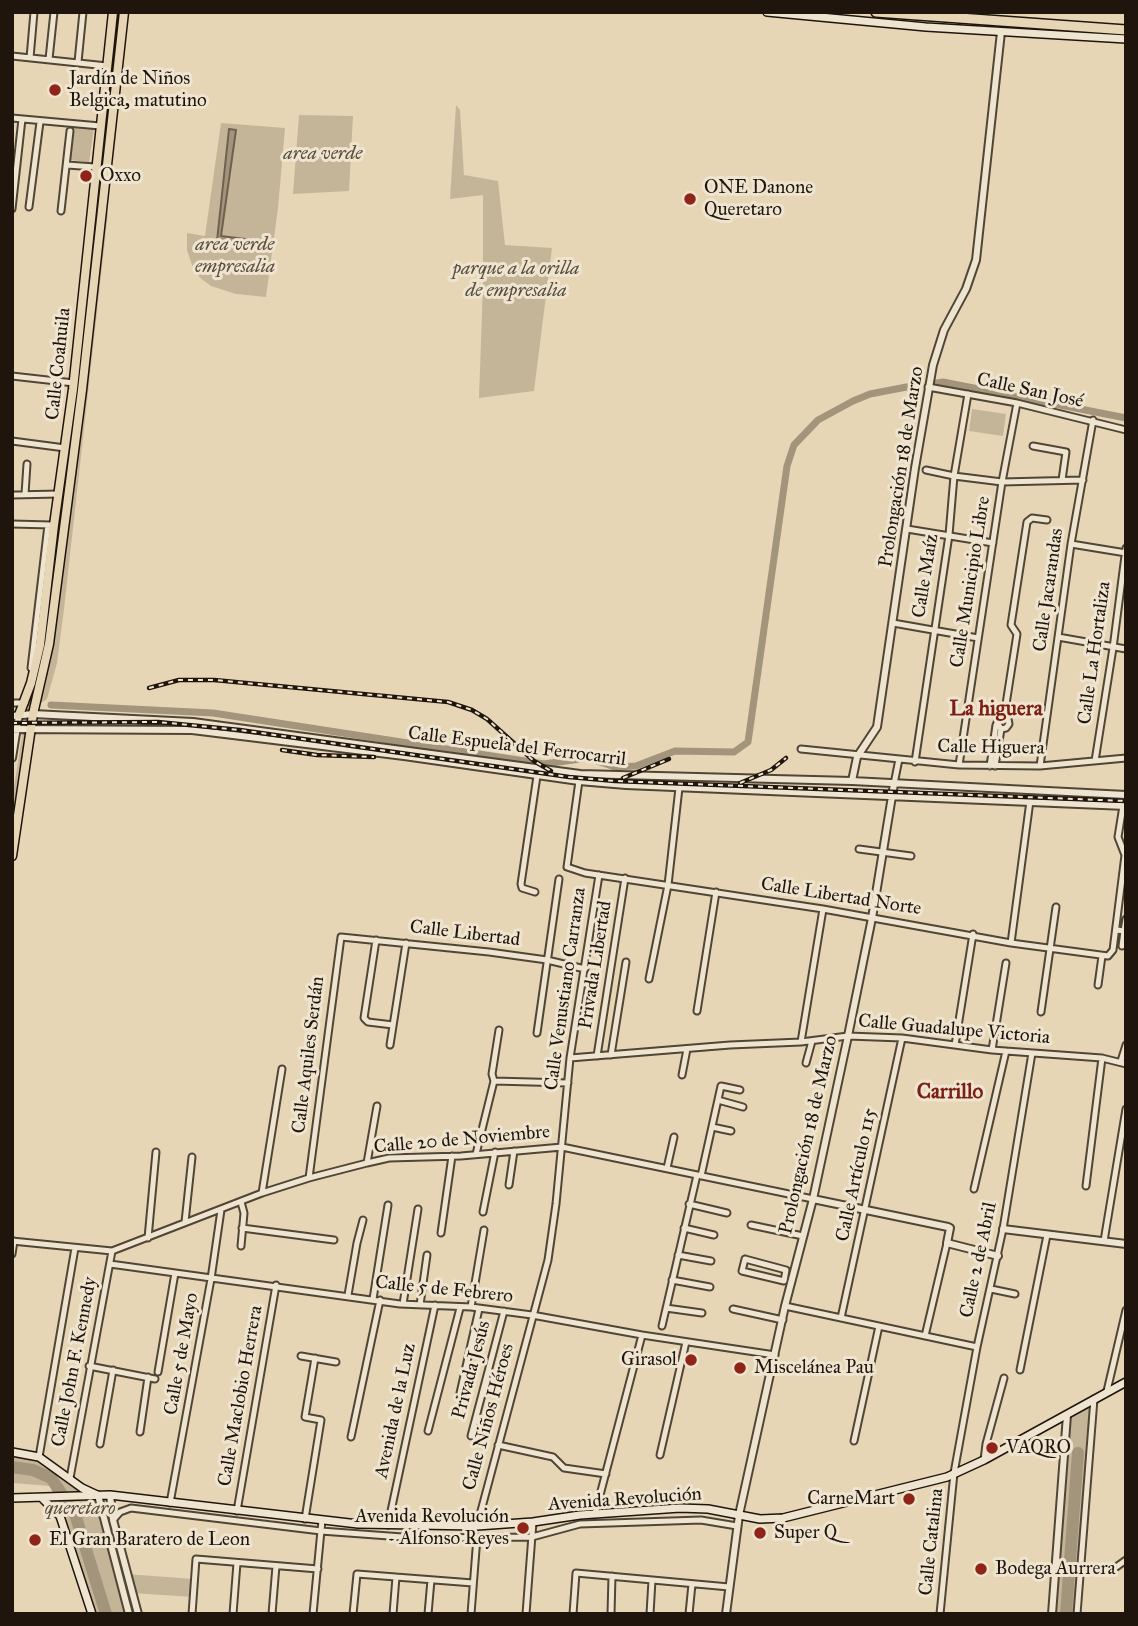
<!DOCTYPE html>
<html>
<head>
<meta charset="utf-8">
<style>
	body { margin:0 }
	#map { position:relative; width:1138px; height:1626px; overflow:hidden; background:#e7d6b5; font-family:"IM FELL Great Primer",serif }
	canvas { display:block }
	.frame { position:absolute; inset:0; border:14px solid #1f150c; pointer-events:none }
</style>
</head>
<body>
<div id="map">
<canvas width="1138" height="1626"></canvas>
<div class="frame"></div>
</div>
<script>
const ctx = document.querySelector('canvas').getContext('2d');
ctx.lineJoin = 'round';
function fillPath(path, color) {
  ctx.fillStyle = color;
  ctx.fill(path, 'evenodd');
}
function poly(rows) {
  const path = new Path2D();
  for (const r of rows) {
    path.moveTo(r[0], r[1]);
    for (let i = 2; i < r.length; i += 2) path.lineTo(r[i], r[i + 1]);
  }
  return path;
}
function trace(path, color, width, dash) {
  ctx.strokeStyle = color;
  ctx.lineWidth = width;
  ctx.lineCap = dash ? 'butt' : 'round';
  ctx.setLineDash(dash || []);
  ctx.stroke(path);
}
function label(font, color, halo, rows, align = 'center') {
  ctx.font = font + ' "IM FELL Great Primer",serif';
  ctx.lineWidth = 6;
  ctx.setLineDash([]);
  ctx.textBaseline = 'middle';
  ctx.strokeStyle = halo;
  ctx.fillStyle = color;
  for (const [text, x, y, turn = 0] of rows) {
    ctx.save();
    ctx.translate(x, y);
    ctx.rotate((+turn || 0) * Math.PI / 180);
    ctx.textAlign = isNaN(turn) ? turn : align;
    if (halo) ctx.strokeText(text, 0, 0);
    ctx.fillText(text, 0, 0);
    ctx.restore();
  }
}
fillPath(poly([
	[116,12,126,12,101,211,108,213,64,609,57,663,47,699,30,710,12,828,12,799,26,712,12,715,12,711,26,711,40,657],
	[456,105,460,110,464,175,498,181,505,245,552,248,534,391,479,398,483,283,483,195,450,199],
	[299,115,353,116,349,191,293,194],
	[221,123,285,128,278,208,266,297,236,294,211,286,200,278,192,265,187,250,187,233,205,236],
	[72,126,94,128,89,162,68,160],
	[972,409,1006,414,1003,436,969,431],
	[1094,1399,1074,1614,1048,1614,1067,1415],
	[12,1452,39,1457,98,1495,102,1503,106,1502,126,1574,194,1579,193,1597,131,1593,136,1614,91,1614,50,1486,12,1483]
]), '#c5b598');
const water = poly([
	[229,129,236,130,221,236,269,242,268,247,217,241,229,129]
]);
fillPath(water, '#a3947c');
trace(water, '#6e614f', 2);
trace(poly([
	[931,384,943,382,1126,418],
	[51,705,213,713,544,764,588,758,615,767,636,766,675,751,734,752,748,742,787,466,794,445,818,420,853,401,870,394,917,385]
]), '#a3947c', 7);
trace(poly([
	[12,1467,33,1470,51,1478,75,1514,106,1614],
	[1066,1614,1078,1453]
]), '#a3947c', 12);
const minor = poly([
	[12,56,107,66],
	[30,58,34,12],
	[49,59,54,12],
	[78,62,83,12],
	[12,118,100,126],
	[67,165,95,167],
	[29,207,40,122],
	[12,209,22,119],
	[61,211,70,131],
	[12,376,74,383],
	[928,387,1017,403,1126,430],
	[12,441,65,448],
	[1033,446,1066,452,1062,480],
	[926,470,954,476,1002,482,1083,480],
	[25,494,27,464],
	[12,495,59,494],
	[12,524,51,525],
	[907,529,993,543],
	[1071,544,1126,553],
	[893,623,978,638],
	[1058,637,1126,649],
	[31,668,48,525],
	[12,703,25,703],
	[1004,717,1017,634,1011,625,1027,522,1032,518,1047,520],
	[801,749,959,765,1040,766,1126,758],
	[1095,761,1113,648,1126,548],
	[915,762,949,535,954,476,968,394],
	[959,765,1002,482,1017,403],
	[990,766,996,725],
	[995,766,1001,729,997,722,999,718,1004,717,1008,719,1009,724,1006,728,1001,729],
	[1040,766,1071,544,1093,420],
	[579,781,567,867,585,873,823,909,1011,943,1108,956,1113,950,1125,855,1118,837,1123,806],
	[894,784,899,759],
	[859,849,911,856],
	[535,892,522,888,521,884,537,776],
	[1117,930,1124,931,1126,919],
	[376,940,364,1018,368,1022,393,1025],
	[1011,943,1030,801],
	[1122,946,1124,931],
	[649,979,668,885,679,788],
	[1098,985,1102,956],
	[697,1011,716,892],
	[1041,1012,1056,907],
	[537,1033,559,879],
	[801,1042,823,909],
	[390,1045,406,943],
	[955,1045,973,934],
	[992,1050,1006,963],
	[611,1055,626,962],
	[597,1056,625,878],
	[570,1058,730,1045,801,1042,848,1036,902,1038,992,1050,1102,1058,1126,1064],
	[1121,1061,1126,1045],
	[806,1063,812,1041],
	[682,1075,687,1049],
	[494,1081,568,1083],
	[718,1100,743,1107],
	[712,1127,731,1131],
	[476,1154,494,1081,492,1074,499,1030],
	[367,1163,377,1106],
	[667,1168,674,1137],
	[701,1176,721,1086,740,1090],
	[309,1178,341,937,489,952,547,960,585,969],
	[509,1185,514,1151],
	[1086,1186,1102,1058],
	[974,1189,1006,1051],
	[262,1193,282,1069],
	[689,1204,727,1213],
	[483,1212,495,1152],
	[185,1222,192,1157],
	[751,1225,803,1236],
	[242,1228,334,1240],
	[684,1228,714,1235],
	[441,1233,452,1156],
	[148,1238,156,1152],
	[12,1241,112,1251,262,1193,309,1178,367,1163,389,1158,461,1156,562,1147,813,1199],
	[1104,1241,1126,1109],
	[241,1246,244,1213,241,1202],
	[12,1254,14,1241],
	[678,1255,711,1261],
	[745,1259,786,1270,784,1281,742,1271,745,1259],
	[110,1264,400,1304,471,1307,532,1315,642,1335,775,1355],
	[672,1280,710,1287],
	[991,1289,1015,1294],
	[348,1295,357,1243,363,1220],
	[373,1299,388,1205],
	[403,1304,418,1209],
	[420,1305,427,1255],
	[785,1306,977,1347],
	[471,1307,484,1230],
	[666,1308,702,1313],
	[733,1309,783,1320],
	[841,1318,902,1038],
	[662,1326,697,1175],
	[925,1336,947,1243],
	[301,1356,336,1362],
	[89,1366,155,1379],
	[1020,1370,1047,1235],
	[158,1372,175,1273],
	[1107,1391,1126,1310],
	[460,1393,479,1309],
	[428,1431,460,1308],
	[140,1432,148,1377],
	[471,1436,504,1311],
	[351,1437,380,1300],
	[854,1441,879,1326],
	[100,1444,113,1370],
	[498,1445,553,1457,564,1468,606,1474],
	[660,1455,686,1342],
	[39,1457,75,1248],
	[984,1460,986,1444,1004,1378],
	[70,1478,112,1251],
	[170,1503,211,1279,221,1210],
	[237,1511,276,1285],
	[595,1514,642,1335],
	[305,1519,321,1420,305,1417,315,1358],
	[113,1520,120,1512,131,1508,321,1531,416,1538,532,1537,580,1524,701,1520,737,1526],
	[388,1525,435,1305],
	[477,1526,548,1260,556,1204,570,1058,599,875],
	[1080,1568,1112,1570,1126,1560],
	[192,1614,196,1559,318,1569],
	[233,1614,237,1563],
	[272,1614,276,1566],
	[313,1614,322,1520],
	[353,1614,357,1574,473,1583],
	[393,1614,396,1577],
	[428,1614,431,1580],
	[471,1614,477,1537],
	[526,1614,533,1522],
	[573,1614,576,1573,729,1587],
	[611,1614,612,1576],
	[650,1614,652,1580],
	[689,1614,692,1584],
	[940,1614,954,1473,977,1347,1003,1229,1032,1053],
	[1077,1614,1094,1399]
]);
const tertiary = poly([
	[12,716,33,714,193,722,580,774,852,781,1126,795],
	[12,729,192,730,404,756,579,781,626,785,1126,806],
	[12,758,19,715],
	[852,781,857,757,877,727,915,468,933,365,944,330,966,289,976,260,1001,32],
	[813,1199,948,1227,950,1228,947,1243,998,1256],
	[1003,1229,1126,1244],
	[98,1495,129,1614],
	[110,1495,113,1520,138,1614],
	[726,1614,739,1515,785,1306,813,1199,848,1036,872,918,894,784],
	[1052,1614,1067,1415]
]);
const secondary = poly([
	[767,12,926,27,1126,39],
	[12,1452,39,1457,82,1488,97,1495],
	[12,1498,110,1495,358,1524,477,1526,533,1522,580,1515,680,1508,708,1509,760,1519,783,1518,947,1477,984,1460,1126,1382],
	[43,1499,60,1516,92,1614]
]);
const primary = poly([
	[19,715,31,683,40,645,54,525,73,389,113,12],
	[12,856,33,714,49,644,82,390,124,12]
]);
const trunk = poly([
	[876,12,1126,30]
]);
trace(minor, '#514536', 9);
trace(tertiary, '#514536', 10);
trace(secondary, '#1f150c', 10);
trace(primary, '#1f150c', 11);
trace(trunk, '#1f150c', 12);
trace(minor, '#efe4cf', 5);
trace(tertiary, '#efe4cf', 6);
trace(secondary, '#efe4cf', 7);
trace(primary, '#e7d6b5', 8);
trace(trunk, '#e7d6b5', 9);
const rail = poly([
	[149,688,179,680,214,680,448,702,472,710,487,719,534,761,551,771],
	[12,723,158,722,240,730,569,777,615,781,1126,801],
	[282,750,317,755,374,757],
	[623,778,669,759],
	[740,783,771,770,786,758]
]);
trace(rail, '#1f150c', 4.5);
trace(rail, '#efe4cf', 2, [5]);
for (const [x, y, r, color] of [
	[55,90,7,"#8f2418"],
	[86,176,7,"#8f2418"],
	[690,199,7,"#8f2418"],
	[691,1360,7,"#8f2418"],
	[740,1368,7,"#8f2418"],
	[992,1448,7,"#8f2418"],
	[909,1499,7,"#8f2418"],
	[523,1528,7,"#8f2418"],
	[760,1533,7,"#8f2418"],
	[35,1540,7,"#8f2418"],
	[981,1569,7,"#8f2418"]
]) {
  const dot = new Path2D();
  dot.arc(x, y, r, 0, 2 * Math.PI);
  ctx.fillStyle = color;
  ctx.fill(dot);
  trace(dot, '#efe4cf', 2.5);
}
label('19px', '#1f150c', '#efe4cf', [
	["Jardín de Niños",69,79],
	["Belgica, matutino",69,101],
	["Oxxo",100,176],
	["ONE Danone",704,188],
	["Queretaro",704,210],
	["Girasol",677,1360,"right"],
	["Miscelánea Pau",754,1368],
	["VAQRO",1006,1448],
	["CarneMart",895,1499,"right"],
	["Avenida Revolución",509,1517,"right"],
	["- Alfonso Reyes",509,1539,"right"],
	["Super Q",774,1533],
	["El Gran Baratero de Leon",49,1540],
	["Bodega Aurrera",995,1569]
], 'left');
label('italic 19px', '#594d3d', '#efe4cf', [
	["area verde",323,154],
	["area verde",235,245],
	["empresalia",235,267],
	["parque a la orilla",516,269],
	["de empresalia",516,291],
	["queretaro",80,1509]
]);
label('19px', '#1f150c', '#efe4cf', [
	["Calle Coahuila",59,364,-84],
	["Calle San José",1030,391,12],
	["Prolongación 18 de Marzo",902,467,-81],
	["Calle Maíz",926,576,-81],
	["Calle Municipio Libre",971,582,-81],
	["Calle Jacarandas",1049,590,-82],
	["Calle La Hortaliza",1095,653,-82],
	["Calle Espuela del Ferrocarril",517,747,7],
	["Calle Higuera",991,748,1],
	["Calle Libertad Norte",841,897,9],
	["Calle Libertad",465,934,7],
	["Privada Libertad",596,965,-81],
	["Calle Venustiano Carranza",566,989,-82],
	["Calle Guadalupe Victoria",954,1030,5],
	["Calle Aquiles Serdán",309,1055,-83],
	["Prolongación 18 de Marzo",809,1135,-77],
	["Calle 20 de Noviembre",462,1140,-5],
	["Calle Artículo 115",857,1175,-78],
	["Calle 2 de Abril",979,1260,-78],
	["Calle 5 de Febrero",444,1290,6],
	["Calle 5 de Mayo",182,1354,-80],
	["Calle John F. Kennedy",75,1362,-79],
	["Privada Jesús",472,1370,-75],
	["Calle Maclobio Herrera",241,1396,-80],
	["Avenida de la Luz",396,1411,-78],
	["Calle Niños Héroes",489,1417,-75],
	["Avenida Revolución",625,1500,-4],
	["Calle Catalina",932,1542,-84]
]);
label('bold 21px', '#7a1f14', '#efe4cf', [
	["La higuera",996,710],
	["Carrillo",950,1093]
]);
</script>
</body>
</html>
